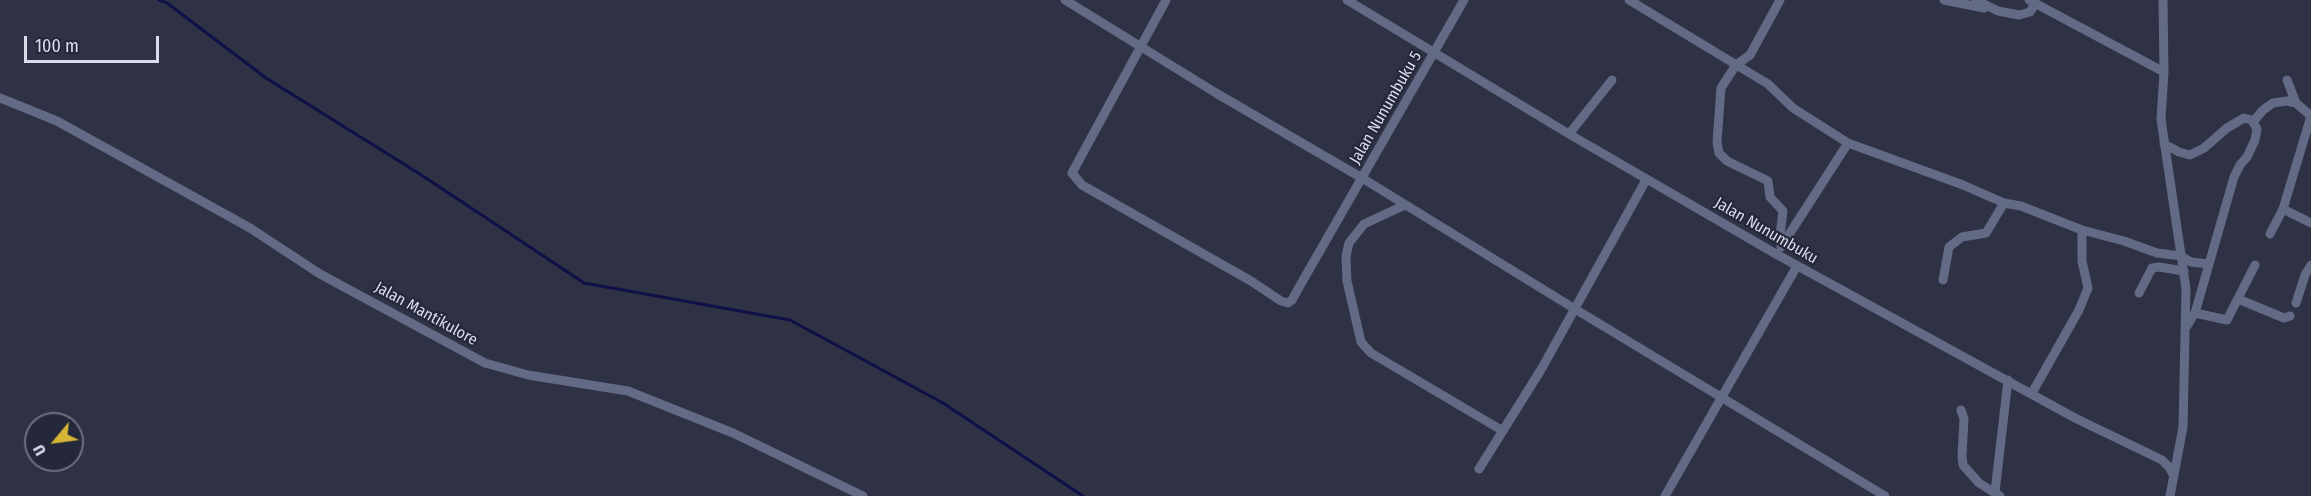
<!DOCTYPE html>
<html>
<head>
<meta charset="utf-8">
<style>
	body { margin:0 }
	#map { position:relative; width:2311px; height:496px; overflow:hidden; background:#2e3244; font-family:"Fira Sans Condensed",sans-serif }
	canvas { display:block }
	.north { position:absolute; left:24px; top:412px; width:60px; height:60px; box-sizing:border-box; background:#24283a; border:2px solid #6d7080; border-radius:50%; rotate:241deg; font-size:16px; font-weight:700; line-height:24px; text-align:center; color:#dadde9 }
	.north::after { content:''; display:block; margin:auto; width:21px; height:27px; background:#d5b535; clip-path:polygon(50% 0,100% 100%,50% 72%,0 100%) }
	.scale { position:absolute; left:24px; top:36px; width:135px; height:27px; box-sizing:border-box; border:3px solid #dadde9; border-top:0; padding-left:8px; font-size:18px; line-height:21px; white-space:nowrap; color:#dadde9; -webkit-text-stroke:4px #24283a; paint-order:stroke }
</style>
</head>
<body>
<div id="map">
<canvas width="2311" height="496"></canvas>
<div class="north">U</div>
<div class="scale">100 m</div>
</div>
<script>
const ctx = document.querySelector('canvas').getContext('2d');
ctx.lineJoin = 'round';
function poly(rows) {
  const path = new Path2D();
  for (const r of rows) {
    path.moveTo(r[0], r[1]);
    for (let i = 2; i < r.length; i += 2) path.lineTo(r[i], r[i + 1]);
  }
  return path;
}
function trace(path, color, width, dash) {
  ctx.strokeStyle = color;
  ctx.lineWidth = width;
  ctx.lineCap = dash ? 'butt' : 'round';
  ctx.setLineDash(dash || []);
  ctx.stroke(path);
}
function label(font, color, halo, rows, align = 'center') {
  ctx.font = font + ' "Fira Sans Condensed",sans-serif';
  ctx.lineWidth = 4.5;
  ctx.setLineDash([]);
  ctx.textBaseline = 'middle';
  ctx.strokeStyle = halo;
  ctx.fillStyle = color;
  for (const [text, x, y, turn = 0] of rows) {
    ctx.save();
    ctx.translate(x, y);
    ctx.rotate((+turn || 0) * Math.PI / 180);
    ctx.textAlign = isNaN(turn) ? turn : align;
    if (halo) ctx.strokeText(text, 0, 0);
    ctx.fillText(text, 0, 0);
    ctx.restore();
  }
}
trace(poly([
	[159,0,167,3,266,78,423,176,584,283,790,320,943,403,1083,496]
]), '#101048', 3);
trace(poly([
	[1065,0,1216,93,1362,178,1575,309,1885,496],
	[1166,0,1072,173,1082,185,1251,281,1281,301,1288,303,1292,300,1302,282,1464,0],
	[1347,0,1569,134,1776,254,2075,418,2162,460,2169,467,2174,476],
	[1629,0,1768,84,1793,108,1848,143,1963,185,2004,203,2021,206,2082,230,2124,241,2157,253,2181,256,2191,262,2208,264],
	[1780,0,1750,55,1736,65,1721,88,1717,142,1719,153,1727,161,1768,181,1770,197,1783,211,1780,235,1782,246],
	[1944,0,1984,8],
	[1976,0,1998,11,2019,15,2030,12,2035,4],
	[2029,0,2164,72],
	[2163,0,2164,72,2161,119,2186,289,2183,427,2170,496],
	[2287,80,2296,103],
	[0,98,57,121,250,228,320,274,485,363,528,375,628,391,733,433,863,496],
	[2253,122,2263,110,2273,103,2287,101,2296,103,2311,116],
	[1569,134,1612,80],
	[2164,144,2179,152,2190,155,2204,148,2227,128,2244,118,2252,120,2257,129,2255,140,2247,157,2240,165,2234,177,2195,313,2187,326],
	[1405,205,1364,224,1349,243,1346,256,1347,281,1361,342,1371,353,1503,431],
	[2283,209,2311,223],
	[2270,234,2283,209,2311,116],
	[1781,247,1848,143],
	[1943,280,1949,247,1962,237,1986,233,2004,203],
	[2139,293,2152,268,2159,267,2184,271],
	[2238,299,2284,318,2290,316],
	[2296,303,2305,275,2311,265],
	[2195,313,2227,320,2255,265],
	[2032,393,2079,310,2088,288,2082,261,2082,230],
	[1961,410,1964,419,1962,456,1963,465,1979,483,2000,496],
	[1479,469,1542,368,1646,180],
	[1995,492,2008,380],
	[1665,496,1797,266]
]), '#636a86', 9);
label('16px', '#dadde9', '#24283a', [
	["Jalan Nunumbuku 5",1386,108,-60],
	["Jalan Nunumbuku",1766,231,30],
	["Jalan Mantikulore",426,314,29]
]);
</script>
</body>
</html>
